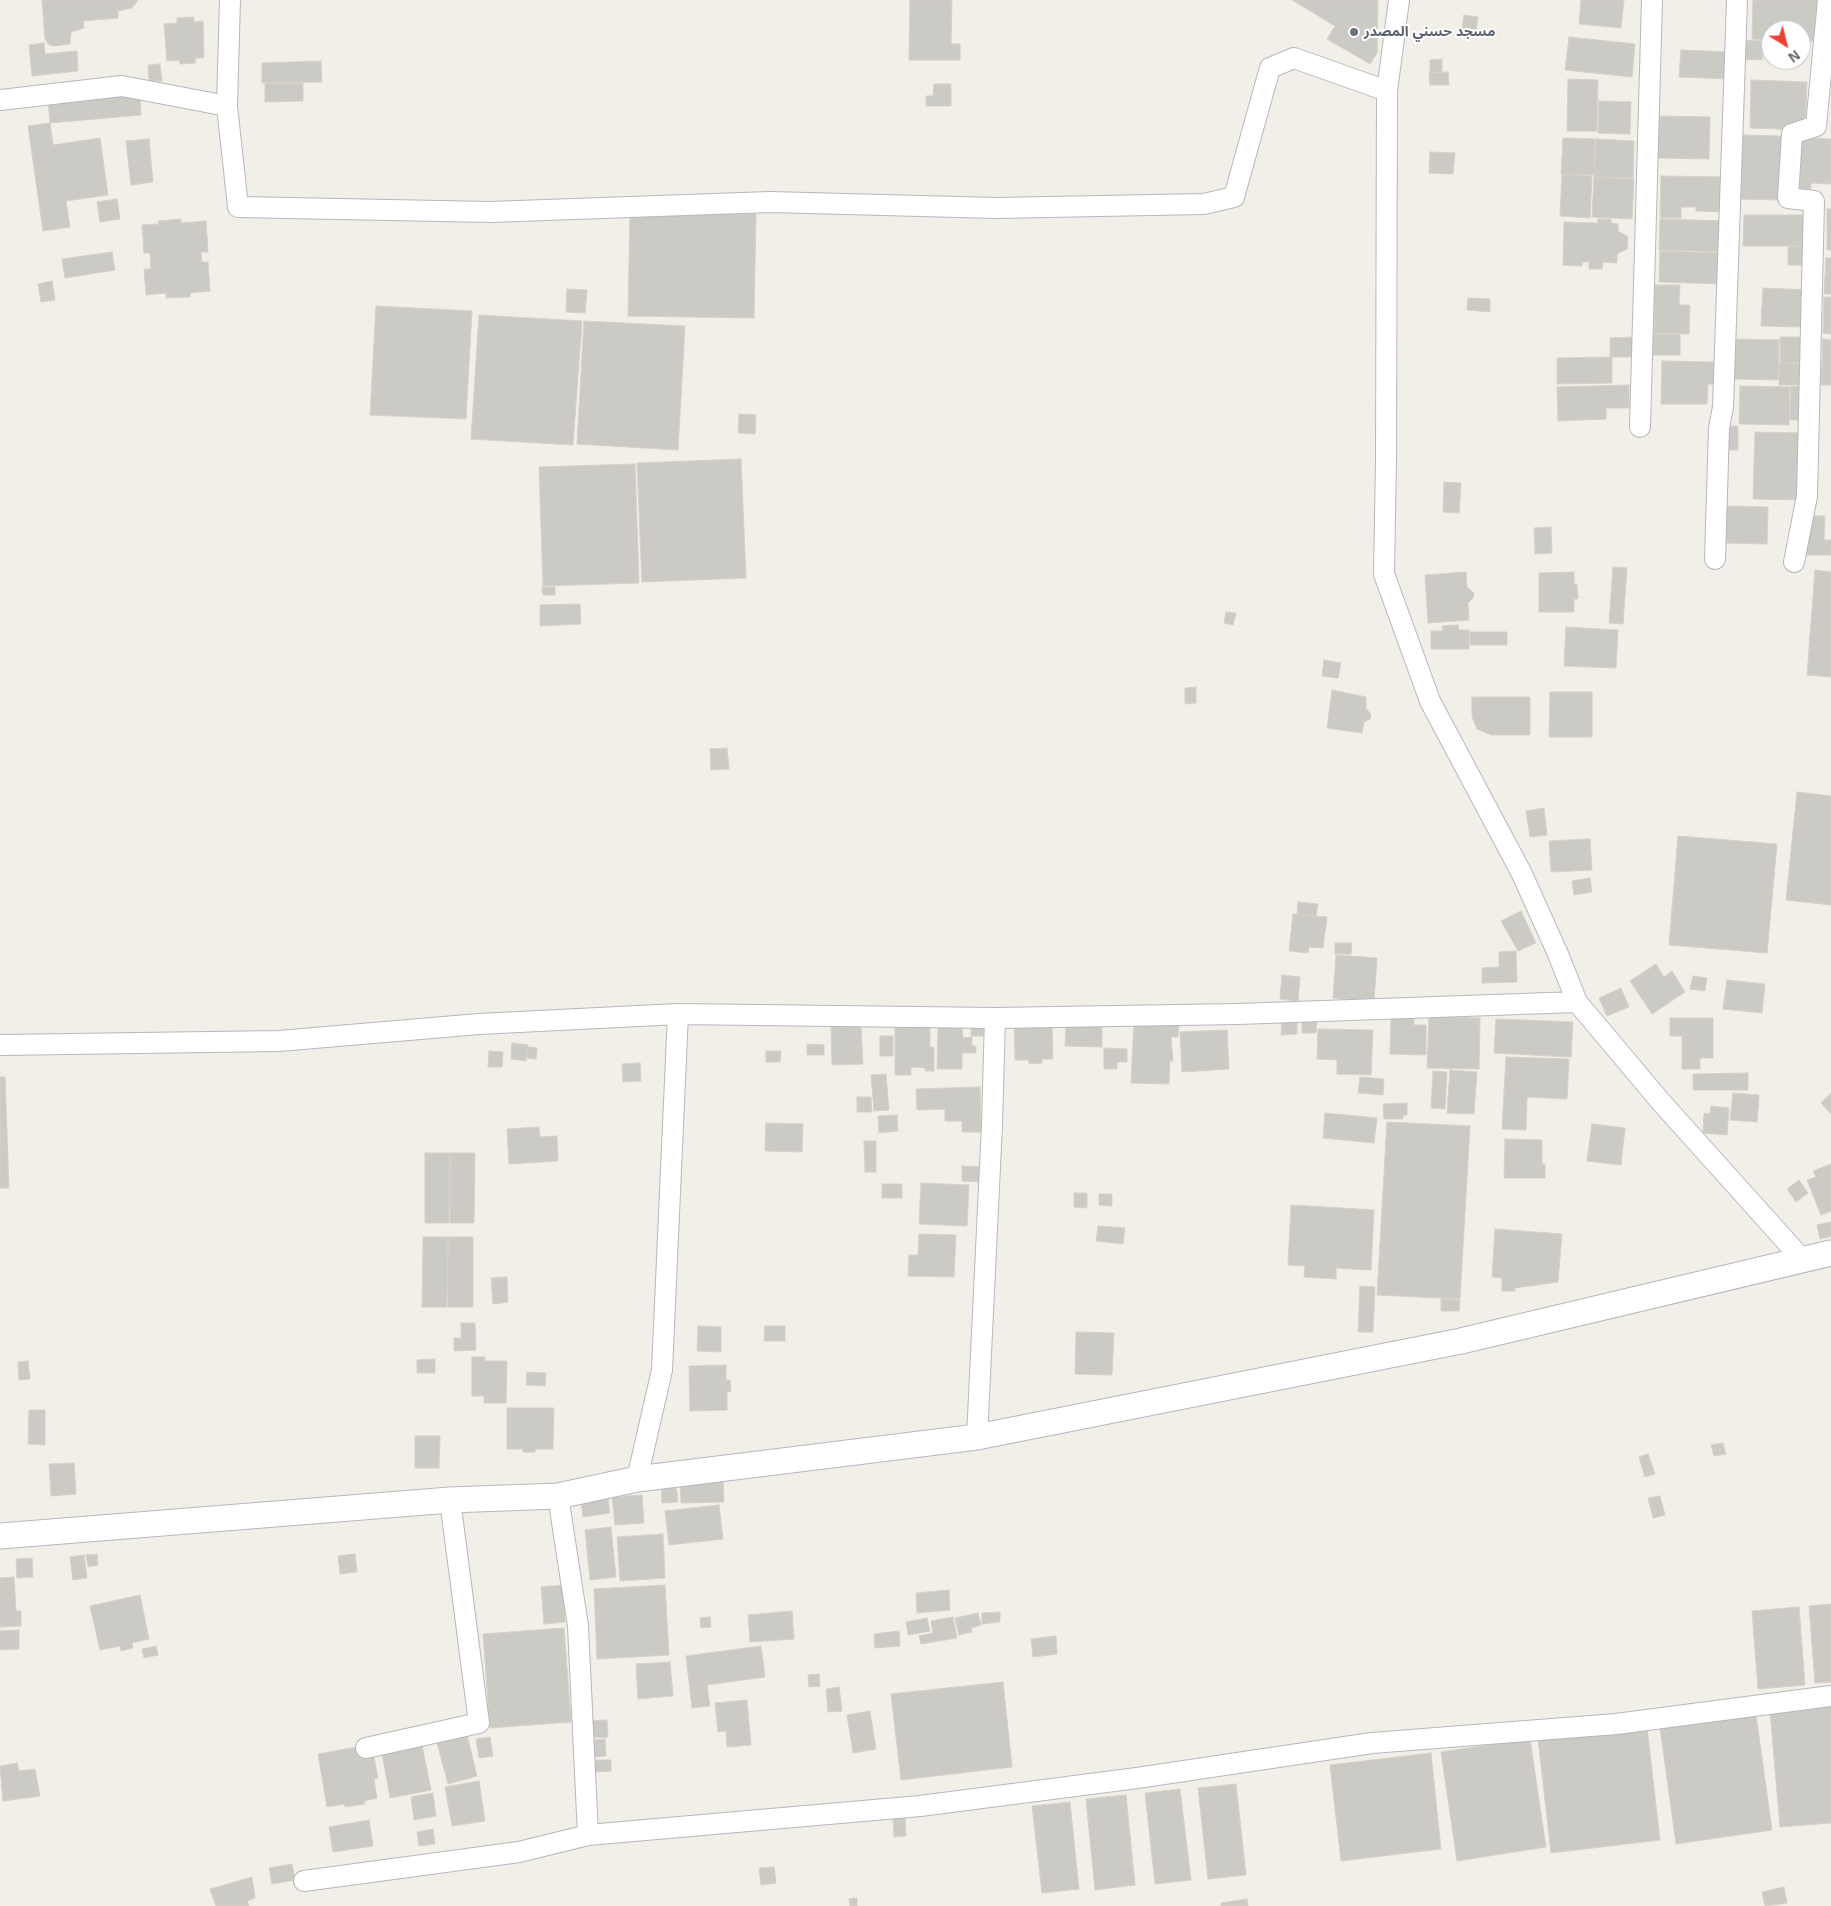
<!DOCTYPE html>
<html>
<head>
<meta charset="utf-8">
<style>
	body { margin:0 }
	#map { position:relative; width:1831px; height:1906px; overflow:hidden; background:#f1efe8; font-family:Helvetica,sans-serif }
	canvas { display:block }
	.north { position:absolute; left:1761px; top:20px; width:50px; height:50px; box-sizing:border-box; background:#fff; border:1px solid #bfc1c3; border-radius:50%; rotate:144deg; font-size:14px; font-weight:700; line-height:20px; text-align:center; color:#5f6368 }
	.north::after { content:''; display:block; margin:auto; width:18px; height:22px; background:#ea4335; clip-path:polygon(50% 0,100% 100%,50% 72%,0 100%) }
</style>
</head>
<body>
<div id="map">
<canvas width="1831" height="1906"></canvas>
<div class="north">N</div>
</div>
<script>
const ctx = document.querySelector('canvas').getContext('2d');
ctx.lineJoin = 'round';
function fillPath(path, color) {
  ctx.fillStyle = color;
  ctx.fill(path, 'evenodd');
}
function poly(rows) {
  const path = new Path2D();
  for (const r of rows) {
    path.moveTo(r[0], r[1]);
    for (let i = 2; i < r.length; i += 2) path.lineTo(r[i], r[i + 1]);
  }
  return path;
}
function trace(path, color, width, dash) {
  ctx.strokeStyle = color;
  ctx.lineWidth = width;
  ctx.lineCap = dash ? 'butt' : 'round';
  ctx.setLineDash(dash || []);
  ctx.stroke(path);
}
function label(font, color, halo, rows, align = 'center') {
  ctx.font = font + ' Helvetica,"Noto Sans Arabic",sans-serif';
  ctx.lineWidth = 4;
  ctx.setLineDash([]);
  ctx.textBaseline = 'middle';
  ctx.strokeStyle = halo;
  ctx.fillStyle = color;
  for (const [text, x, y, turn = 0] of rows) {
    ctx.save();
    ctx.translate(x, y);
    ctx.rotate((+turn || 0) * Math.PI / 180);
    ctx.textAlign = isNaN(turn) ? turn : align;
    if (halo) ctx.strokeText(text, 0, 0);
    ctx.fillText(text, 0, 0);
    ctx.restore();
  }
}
const building = poly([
	[42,0,138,0,132,8,118,11,118,18,83,21,84,28,71,32,70,44,53,46,48,44,45,39,42,0],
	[910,0,952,0,951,44,960,44,960,60,909,60,910,0],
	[1292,0,1378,0,1377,53,1370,64,1327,39,1335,26,1292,0],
	[1581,0,1624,0,1621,28,1579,24,1581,0],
	[1753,0,1818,0,1817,41,1801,41,1801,30,1771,30,1771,40,1752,39,1753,0],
	[1464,15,1478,17,1476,32,1462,30,1464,15],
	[193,17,194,22,203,21,204,58,195,58,196,63,180,64,179,60,167,61,164,24,177,23,177,18,193,17],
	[1569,37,1635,44,1632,77,1565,70,1569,37],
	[1740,40,1763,41,1762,60,1739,59,1740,40],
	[44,43,45,54,77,51,78,71,32,76,29,45,44,43],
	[1681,50,1730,52,1728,79,1679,77,1681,50],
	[1442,59,1442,72,1430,73,1430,60,1442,59],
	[321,61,322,82,262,83,262,63,321,61],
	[160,64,162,81,149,81,148,65,160,64],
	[1448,72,1449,85,1430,85,1429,73,1448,72],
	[1568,79,1598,80,1597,131,1567,131,1568,79],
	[1751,80,1807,82,1805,130,1750,128,1751,80],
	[265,83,303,83,303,101,265,102,265,83],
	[934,84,951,84,951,106,926,106,926,96,933,96,934,84],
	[140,94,141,115,50,123,48,99,140,94],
	[1599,101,1631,102,1630,134,1598,133,1599,101],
	[1659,116,1710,117,1709,159,1658,158,1659,116],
	[50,123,53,145,100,138,108,195,66,201,70,227,43,231,28,126,50,123],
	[1739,135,1783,136,1780,200,1737,199,1739,135],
	[1563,138,1595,139,1594,175,1561,174,1563,138],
	[1797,138,1831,139,1831,184,1811,183,1811,189,1796,189,1797,138],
	[149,139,153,182,131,185,126,141,149,139],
	[1596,139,1634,141,1633,178,1594,177,1596,139],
	[1430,152,1455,153,1453,174,1429,173,1430,152],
	[1562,174,1592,176,1590,218,1560,216,1562,174],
	[1661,176,1727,177,1726,212,1696,211,1696,207,1681,207,1681,218,1660,218,1661,176],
	[1594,177,1634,179,1632,219,1592,217,1594,177],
	[117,199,120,219,100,222,97,202,117,199],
	[1827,209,1831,209,1831,250,1827,250,1827,209],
	[630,212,756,214,754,318,628,316,630,212],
	[1744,215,1811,215,1810,246,1743,246,1744,215],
	[181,219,181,223,206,221,208,252,201,252,202,262,208,262,210,291,190,293,190,297,166,298,166,293,146,295,144,269,151,269,150,253,144,253,142,225,159,224,158,221,181,219],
	[1598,219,1611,219,1611,223,1618,224,1618,231,1628,237,1627,249,1617,254,1617,263,1603,262,1602,269,1589,269,1589,262,1582,262,1582,266,1563,265,1564,222,1598,223,1598,219],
	[1660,219,1726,221,1725,252,1659,250,1660,219],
	[1810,246,1811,265,1788,265,1788,247,1810,246],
	[1660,251,1726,253,1725,284,1659,282,1660,251],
	[112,252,115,270,65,278,62,259,112,252],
	[1826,258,1831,258,1831,294,1824,294,1826,258],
	[52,281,55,300,41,302,38,284,52,281],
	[1655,285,1680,285,1679,305,1690,305,1689,334,1654,333,1655,285],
	[1763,288,1808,290,1802,327,1761,326,1763,288],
	[567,289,587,290,585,313,566,312,567,289],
	[1824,297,1831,297,1831,334,1823,333,1824,297],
	[1468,298,1490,299,1490,312,1467,310,1468,298],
	[376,306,472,311,466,419,370,415,376,306],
	[479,315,582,321,573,445,471,439,479,315],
	[584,321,685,326,678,450,577,444,584,321],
	[1653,334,1680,334,1680,355,1652,355,1653,334],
	[1636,337,1636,357,1610,357,1610,338,1636,337],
	[1780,337,1810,337,1809,363,1780,363,1780,337],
	[1734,339,1779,340,1778,380,1733,379,1734,339],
	[1823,339,1831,340,1831,385,1821,385,1823,339],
	[1612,357,1612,383,1557,384,1557,358,1612,357],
	[1662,361,1714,362,1714,384,1708,384,1707,404,1661,404,1662,361],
	[1779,363,1805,364,1805,385,1779,385,1779,363],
	[1629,385,1629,408,1606,408,1606,419,1558,421,1557,387,1629,385],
	[1740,386,1790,387,1789,425,1739,424,1740,386],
	[1791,386,1806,387,1805,420,1790,420,1791,386],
	[739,414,756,415,755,434,738,433,739,414],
	[1726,426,1738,426,1738,450,1725,450,1726,426],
	[1755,432,1802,433,1800,500,1753,499,1755,432],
	[741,459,746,578,642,582,637,463,741,459],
	[635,464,639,583,543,586,539,467,635,464],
	[1444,482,1461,483,1459,513,1443,512,1444,482],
	[1727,506,1768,507,1767,544,1726,543,1727,506],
	[1807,516,1825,516,1824,540,1831,540,1831,555,1806,555,1807,516],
	[1551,527,1552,553,1535,554,1534,528,1551,527],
	[1613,567,1627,568,1623,624,1609,623,1613,567],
	[1815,570,1831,572,1831,677,1807,675,1815,570],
	[1466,572,1467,587,1474,593,1473,598,1468,603,1469,620,1428,623,1425,575,1466,572],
	[1574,572,1574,584,1577,584,1578,599,1574,599,1574,612,1539,612,1539,573,1574,572],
	[542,587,555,587,555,595,543,595,542,587],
	[580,604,581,624,540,626,540,605,580,604],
	[1226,612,1236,613,1233,625,1224,623,1226,612],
	[1458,625,1459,630,1469,630,1469,649,1431,649,1431,631,1443,631,1442,626,1458,625],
	[1566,627,1618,630,1616,668,1564,666,1566,627],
	[1470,632,1507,632,1507,645,1470,645,1470,632],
	[1324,660,1341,663,1338,678,1322,676,1324,660],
	[1196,687,1196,703,1185,704,1185,688,1196,687],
	[1332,690,1366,697,1366,708,1371,715,1370,719,1364,722,1362,733,1327,728,1332,690],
	[1550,692,1592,692,1592,737,1549,737,1550,692],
	[1472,697,1530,697,1530,735,1491,735,1477,729,1472,717,1472,697],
	[727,748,729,769,711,770,710,749,727,748],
	[1797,792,1831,796,1831,905,1786,900,1797,792],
	[1544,808,1547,835,1530,837,1526,811,1544,808],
	[1678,836,1777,844,1767,953,1669,945,1678,836],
	[1590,839,1592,870,1551,872,1549,841,1590,839],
	[1590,878,1592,892,1574,895,1572,881,1590,878],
	[1298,902,1318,904,1316,916,1297,914,1298,902],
	[1521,911,1536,943,1518,951,1501,921,1521,911],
	[1293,914,1327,917,1323,948,1309,947,1308,953,1289,951,1293,914],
	[1335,943,1352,943,1351,954,1335,954,1335,943],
	[1516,951,1517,982,1482,983,1482,968,1499,967,1499,952,1516,951],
	[1336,955,1377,958,1374,1001,1333,998,1336,955],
	[1656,964,1664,977,1672,971,1685,992,1652,1014,1630,981,1656,964],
	[1282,975,1300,977,1298,1001,1280,999,1282,975],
	[1693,976,1707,978,1705,991,1690,989,1693,976],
	[1727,980,1765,984,1762,1013,1723,1009,1727,980],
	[1621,988,1629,1007,1607,1016,1599,998,1621,988],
	[1302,1017,1317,1017,1316,1033,1302,1033,1302,1017],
	[1391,1017,1414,1017,1414,1025,1426,1025,1426,1055,1390,1054,1391,1017],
	[1429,1017,1480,1018,1479,1069,1427,1068,1429,1017],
	[1670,1018,1713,1018,1713,1058,1700,1058,1700,1069,1682,1069,1682,1036,1670,1036,1670,1018],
	[1282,1019,1297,1019,1297,1034,1281,1035,1282,1019],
	[1496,1019,1573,1022,1571,1057,1494,1053,1496,1019],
	[1052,1022,1053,1059,1042,1059,1042,1063,1029,1064,1029,1060,1015,1060,1014,1024,1052,1022],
	[1134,1022,1179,1023,1178,1037,1171,1037,1173,1061,1170,1061,1169,1084,1131,1083,1134,1022],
	[895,1023,930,1023,930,1047,934,1047,934,1071,925,1071,925,1068,911,1067,911,1075,895,1075,895,1023],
	[938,1025,962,1025,963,1038,972,1037,972,1046,976,1046,976,1053,962,1053,962,1069,937,1069,938,1025],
	[971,1025,987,1025,987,1036,971,1036,971,1025],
	[1066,1025,1102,1026,1102,1047,1065,1046,1066,1025],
	[861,1026,863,1064,832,1065,831,1027,861,1026],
	[1318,1029,1373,1030,1371,1075,1337,1074,1337,1060,1317,1059,1318,1029],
	[1227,1030,1229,1069,1182,1072,1180,1032,1227,1030],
	[880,1036,893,1036,893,1056,880,1056,880,1036],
	[512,1043,528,1045,526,1061,511,1059,512,1043],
	[807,1044,824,1045,824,1055,807,1055,807,1044],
	[528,1047,537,1048,536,1059,527,1058,528,1047],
	[1104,1048,1127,1049,1127,1062,1117,1062,1117,1069,1104,1069,1104,1048],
	[489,1051,503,1052,502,1067,488,1067,489,1051],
	[766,1051,781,1051,780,1062,766,1062,766,1051],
	[1506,1057,1569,1059,1567,1099,1527,1097,1526,1130,1502,1129,1506,1057],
	[640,1063,641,1081,623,1082,622,1064,640,1063],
	[1450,1070,1477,1072,1474,1114,1447,1113,1450,1070],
	[1433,1071,1447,1072,1445,1109,1431,1108,1433,1071],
	[1748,1073,1748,1090,1693,1090,1693,1074,1748,1073],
	[886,1074,889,1110,874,1111,871,1075,886,1074],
	[0,1077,5,1077,9,1188,0,1188,0,1077],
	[1360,1077,1384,1079,1383,1095,1358,1093,1360,1077],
	[980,1087,981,1132,962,1132,962,1121,945,1121,945,1109,917,1110,916,1089,980,1087],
	[1733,1093,1759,1095,1757,1122,1730,1120,1733,1093],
	[1831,1093,1831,1114,1821,1103,1831,1093],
	[857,1097,871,1097,872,1112,857,1112,857,1097],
	[1407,1103,1407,1115,1403,1115,1403,1119,1384,1119,1383,1104,1407,1103],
	[1711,1106,1729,1108,1727,1135,1703,1133,1704,1113,1710,1114,1711,1106],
	[1325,1113,1377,1118,1374,1143,1323,1138,1325,1113],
	[897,1115,898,1131,879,1133,878,1116,897,1115],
	[1387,1122,1470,1126,1460,1299,1377,1295,1387,1122],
	[766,1123,803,1124,802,1152,765,1151,766,1123],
	[1592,1124,1625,1128,1621,1165,1587,1161,1592,1124],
	[539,1127,540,1137,557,1136,558,1161,509,1164,507,1129,539,1127],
	[1505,1139,1542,1140,1542,1164,1545,1164,1545,1178,1504,1178,1505,1139],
	[864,1141,876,1141,876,1172,865,1172,864,1141],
	[425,1153,450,1153,449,1223,425,1223,425,1153],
	[450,1153,475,1153,474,1223,450,1223,450,1153],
	[1831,1164,1831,1211,1821,1215,1807,1180,1816,1177,1813,1171,1831,1164],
	[962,1166,981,1167,980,1182,962,1181,962,1166],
	[1799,1180,1808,1193,1796,1202,1787,1189,1799,1180],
	[921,1183,969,1185,967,1226,919,1224,921,1183],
	[882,1184,902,1184,902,1198,882,1198,882,1184],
	[1074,1193,1087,1193,1087,1208,1074,1207,1074,1193],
	[1099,1194,1112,1194,1112,1206,1099,1205,1099,1194],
	[1291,1205,1374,1210,1371,1270,1336,1268,1336,1279,1304,1277,1305,1266,1288,1265,1291,1205],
	[1831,1222,1831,1236,1820,1239,1817,1225,1831,1222],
	[1098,1226,1125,1228,1123,1244,1096,1241,1098,1226],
	[1495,1229,1562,1234,1558,1282,1515,1288,1515,1291,1502,1291,1502,1278,1492,1277,1495,1229],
	[919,1234,956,1235,954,1277,908,1276,909,1255,918,1255,919,1234],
	[423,1237,448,1237,447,1307,422,1307,423,1237],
	[448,1237,473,1237,473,1307,448,1307,448,1237],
	[507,1277,508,1302,493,1304,491,1278,507,1277],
	[1360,1286,1375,1287,1373,1332,1358,1332,1360,1286],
	[1441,1299,1460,1300,1459,1311,1441,1311,1441,1299],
	[461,1323,475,1323,476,1350,454,1351,454,1338,461,1338,461,1323],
	[698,1326,721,1327,721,1352,697,1351,698,1326],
	[765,1326,785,1326,785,1341,764,1341,765,1326],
	[1076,1332,1114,1333,1112,1375,1075,1374,1076,1332],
	[472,1357,485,1357,485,1361,507,1361,506,1403,484,1403,484,1396,472,1396,472,1357],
	[435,1359,435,1373,417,1373,417,1360,435,1359],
	[28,1361,30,1379,19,1380,18,1362,28,1361],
	[726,1365,726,1380,730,1380,731,1391,727,1392,727,1410,690,1411,689,1366,726,1365],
	[527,1372,546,1373,545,1386,526,1385,527,1372],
	[507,1408,554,1408,553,1449,535,1449,535,1452,523,1452,523,1449,507,1449,507,1408],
	[29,1410,45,1410,45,1445,28,1444,29,1410],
	[415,1436,440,1436,439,1468,415,1468,415,1436],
	[1723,1443,1726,1454,1714,1456,1711,1445,1723,1443],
	[1648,1454,1655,1474,1645,1477,1639,1457,1648,1454],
	[74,1463,76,1494,51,1496,49,1464,74,1463],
	[723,1478,724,1502,681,1503,680,1480,723,1478],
	[676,1482,678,1502,662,1503,661,1484,676,1482],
	[642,1495,644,1523,615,1525,612,1497,642,1495],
	[1660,1496,1665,1515,1653,1518,1648,1498,1660,1496],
	[608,1497,610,1513,583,1517,581,1501,608,1497],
	[719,1505,723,1539,669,1545,665,1511,719,1505],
	[611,1527,616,1577,590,1580,585,1530,611,1527],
	[663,1534,665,1578,620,1581,617,1537,663,1534],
	[97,1554,98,1565,88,1567,86,1555,97,1554],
	[355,1554,357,1572,340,1574,338,1556,355,1554],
	[84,1555,87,1578,73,1580,70,1557,84,1555],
	[32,1558,33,1577,17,1578,16,1559,32,1558],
	[14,1577,16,1611,21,1611,21,1626,0,1627,0,1578,14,1577],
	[563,1585,565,1622,544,1624,541,1587,563,1585],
	[665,1585,669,1655,597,1659,594,1589,665,1585],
	[949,1590,950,1610,917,1613,916,1593,949,1590],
	[140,1595,149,1639,132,1643,133,1648,121,1651,120,1646,100,1650,90,1606,140,1595],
	[1831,1604,1831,1682,1815,1683,1809,1606,1831,1604],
	[1799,1607,1805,1685,1758,1689,1752,1611,1799,1607],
	[792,1611,794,1639,750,1642,748,1615,792,1611],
	[1000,1612,1000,1622,982,1624,982,1613,1000,1612],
	[978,1613,981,1625,971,1628,972,1632,959,1635,955,1618,978,1613],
	[710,1617,711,1627,701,1628,700,1618,710,1617],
	[953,1617,957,1638,921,1644,919,1636,933,1633,931,1621,953,1617],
	[927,1618,930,1631,908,1635,906,1622,927,1618],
	[564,1628,571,1722,490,1728,483,1634,564,1628],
	[19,1630,19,1649,0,1650,0,1631,19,1630],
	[899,1631,900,1646,875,1648,874,1634,899,1631],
	[1056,1636,1057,1654,1033,1657,1031,1639,1056,1636],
	[156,1646,158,1655,144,1658,142,1649,156,1646],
	[761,1646,765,1677,707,1685,710,1706,692,1708,686,1656,761,1646],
	[670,1662,673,1696,638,1699,636,1664,670,1662],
	[819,1674,820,1686,809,1687,808,1675,819,1674],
	[1003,1682,1012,1767,901,1780,891,1694,1003,1682],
	[839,1687,842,1711,828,1712,826,1689,839,1687],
	[747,1700,751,1745,727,1747,726,1731,718,1732,715,1703,747,1700],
	[1831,1706,1831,1823,1780,1827,1770,1711,1831,1706],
	[870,1711,876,1749,853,1753,847,1715,870,1711],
	[1756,1715,1772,1830,1676,1844,1660,1728,1756,1715],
	[607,1720,608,1737,590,1738,590,1721,607,1720],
	[1647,1727,1660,1840,1551,1853,1538,1739,1647,1727],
	[467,1735,477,1776,448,1784,437,1743,467,1735],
	[490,1737,493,1756,479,1758,476,1739,490,1737],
	[605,1739,606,1756,595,1757,594,1740,605,1739],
	[1530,1739,1546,1847,1457,1861,1441,1752,1530,1739],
	[422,1745,431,1790,390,1798,382,1753,422,1745],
	[357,1747,373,1752,378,1778,374,1779,377,1798,364,1801,365,1804,345,1807,344,1804,327,1807,318,1754,357,1747],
	[1431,1753,1441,1849,1341,1861,1330,1765,1431,1753],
	[595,1760,611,1760,611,1771,595,1772,595,1760],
	[17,1763,19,1771,35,1769,40,1796,3,1801,0,1766,17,1763],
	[479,1781,485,1821,452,1826,445,1787,479,1781],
	[1236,1784,1246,1875,1208,1879,1198,1788,1236,1784],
	[1180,1789,1191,1880,1155,1884,1145,1793,1180,1789],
	[433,1793,436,1816,414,1820,411,1797,433,1793],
	[1126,1795,1135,1885,1095,1890,1086,1799,1126,1795],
	[1070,1802,1079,1889,1042,1893,1032,1806,1070,1802],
	[905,1818,906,1836,894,1837,893,1819,905,1818],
	[369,1820,373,1846,333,1852,329,1827,369,1820],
	[433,1829,435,1844,419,1846,417,1832,433,1829],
	[292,1864,295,1880,272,1884,269,1868,292,1864],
	[774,1867,776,1883,761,1885,759,1868,774,1867],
	[252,1877,255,1898,247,1901,249,1906,216,1906,210,1889,252,1877],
	[1784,1887,1787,1903,1765,1906,1762,1892,1784,1887],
	[857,1898,857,1906,850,1906,849,1899,857,1898],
	[1247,1899,1248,1906,1221,1906,1221,1903,1247,1899]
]);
fillPath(building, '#cccac5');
trace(building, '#d6d1c6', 1);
const minor = poly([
	[1399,0,1387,91,1386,460,1384,574,1430,701,1522,874,1558,954,1577,1002,1661,1102,1802,1259],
	[0,100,122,86,227,106,238,207,490,212,770,202,996,208,1204,204,1234,197,1270,68,1294,58,1387,91],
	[227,106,230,0],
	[1640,427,1652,0],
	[1715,559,1719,428,1723,407,1737,0],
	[1794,562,1807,496,1814,201,1788,198,1792,134,1816,126,1828,0],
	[0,1045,279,1041,479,1024,678,1014,995,1018,1238,1014,1577,1002],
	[977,1437,992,1125,995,1018],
	[637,1479,662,1370,678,1014],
	[558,1496,578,1626,588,1835],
	[366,1748,479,1723,450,1500],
	[304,1881,519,1852,588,1835,920,1806,1137,1778,1372,1743,1616,1724,1831,1696]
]);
const tertiary = poly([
	[0,1536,450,1500,558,1496,637,1479,977,1437,1461,1341,1831,1253]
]);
trace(minor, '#b5b8bc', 22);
trace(tertiary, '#b5b8bc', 27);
trace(minor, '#fff', 20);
trace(tertiary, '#fff', 25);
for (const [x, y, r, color] of [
	[1354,32,5,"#6b7280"]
]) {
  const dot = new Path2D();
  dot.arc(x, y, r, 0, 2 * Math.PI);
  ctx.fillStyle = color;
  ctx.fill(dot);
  trace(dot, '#fff', 2);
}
label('bold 14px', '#5b616d', '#fff', [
	["مسجد حسني المصدر",1364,32]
], 'left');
</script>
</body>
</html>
